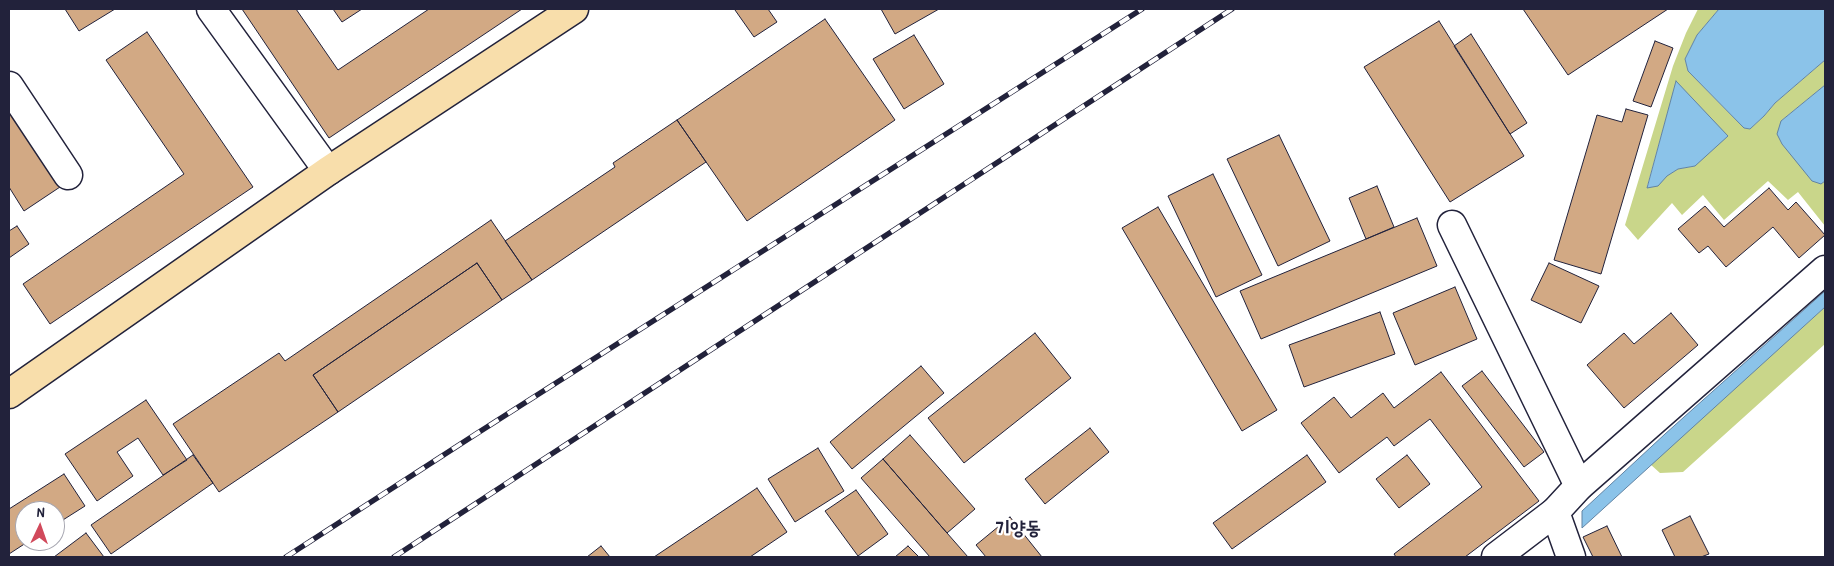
<!DOCTYPE html>
<html>
<head>
<meta charset="utf-8">
<style>
	body { margin:0 }
	#map { position:relative; width:1834px; height:566px; overflow:hidden; background:#fff; font-family:"Patrick Hand",sans-serif }
	canvas { display:block }
	.frame { position:absolute; inset:0; border:10px solid #22223b; pointer-events:none }
	.north { position:absolute; left:15px; top:501px; width:50px; height:50px; box-sizing:border-box; background:#fff; border:1px solid #a7a7b1; border-radius:50%; rotate:3deg; font-size:14px; font-weight:700; line-height:20px; text-align:center; color:#22223b }
	.north::after { content:''; display:block; margin:auto; width:18px; height:22px; background:#d1495b; clip-path:polygon(50% 0,100% 100%,50% 72%,0 100%) }
</style>
</head>
<body>
<div id="map">
<canvas width="1834" height="566"></canvas>
<div class="frame"></div>
<div class="north">N</div>
</div>
<script>
const ctx = document.querySelector('canvas').getContext('2d');
ctx.lineJoin = 'round';
function fillPath(path, color) {
  ctx.fillStyle = color;
  ctx.fill(path, 'evenodd');
}
function poly(rows) {
  const path = new Path2D();
  for (const r of rows) {
    path.moveTo(r[0], r[1]);
    for (let i = 2; i < r.length; i += 2) path.lineTo(r[i], r[i + 1]);
  }
  return path;
}
function trace(path, color, width, dash) {
  ctx.strokeStyle = color;
  ctx.lineWidth = width;
  ctx.lineCap = dash ? 'butt' : 'round';
  ctx.setLineDash(dash || []);
  ctx.stroke(path);
}
function label(font, color, halo, rows, align = 'center') {
  ctx.font = font + ' "Patrick Hand","Poor Story",sans-serif';
  ctx.lineWidth = 4.5;
  ctx.setLineDash([]);
  ctx.textBaseline = 'middle';
  ctx.strokeStyle = halo;
  ctx.fillStyle = color;
  for (const [text, x, y, turn = 0] of rows) {
    ctx.save();
    ctx.translate(x, y);
    ctx.rotate((+turn || 0) * Math.PI / 180);
    ctx.textAlign = isNaN(turn) ? turn : align;
    if (halo) ctx.strokeText(text, 0, 0);
    ctx.fillText(text, 0, 0);
    ctx.restore();
  }
}
fillPath(poly([
	[1698,9,1719,9,1697,35,1685,59,1688,71,1744,128,1750,129,1764,116,1775,103,1825,60,1825,85,1781,121,1782,144,1821,184,1825,181,1825,226,1798,192,1788,200,1768,181,1724,220,1703,195,1682,215,1672,203,1638,240,1625,225,1673,66,1686,33],
	[1676,82,1695,166,1678,169,1647,187],
	[1825,307,1825,344,1683,472,1660,473,1650,464]
]), '#c9d68a');
const water = poly([
	[1719,9,1825,9,1825,60,1775,103,1764,116,1750,129,1744,128,1688,71,1685,59,1697,35,1719,9],
	[1676,81,1728,136,1695,166,1678,169,1667,176,1658,186,1647,188,1676,81],
	[1825,85,1825,181,1821,184,1812,181,1782,144,1777,134,1781,121,1825,85],
	[1825,291,1825,307,1582,528,1582,511,1665,434,1825,291]
]);
fillPath(water, '#8bc3e9');
trace(water, '#6183a3', 1);
const building = poly([
	[65,9,115,9,79,31,65,9],
	[242,9,296,9,338,70,429,9,522,9,329,138,242,9],
	[333,9,362,9,342,22,333,9],
	[737,9,768,9,777,22,754,37,735,10,737,9],
	[881,9,939,9,895,34,881,9],
	[1523,9,1668,9,1568,75,1523,9],
	[825,19,895,120,747,221,677,120,825,19],
	[1439,21,1524,156,1450,202,1364,67,1439,21],
	[147,32,253,187,50,324,23,284,184,174,106,60,147,32],
	[1471,34,1527,123,1510,134,1454,46,1471,34],
	[914,35,944,84,904,109,873,59,914,35],
	[1655,41,1673,48,1651,107,1633,101,1655,41],
	[9,108,60,187,24,211,9,187,9,108],
	[1626,109,1648,115,1601,274,1554,260,1597,115,1622,122,1626,109],
	[677,120,706,162,532,280,505,241,615,167,613,163,677,120],
	[1279,135,1330,241,1278,266,1227,159,1279,135],
	[1213,174,1262,275,1216,297,1168,196,1213,174],
	[1377,186,1394,227,1366,239,1349,198,1377,186],
	[1769,188,1788,210,1796,202,1825,235,1799,258,1773,227,1726,267,1708,246,1699,253,1678,229,1705,206,1724,227,1769,188],
	[1158,207,1277,410,1242,431,1122,228,1158,207],
	[1417,218,1437,266,1261,339,1240,291,1417,218],
	[491,220,532,280,502,300,477,263,313,375,338,412,219,492,173,424,279,353,285,361,491,220],
	[17,226,29,244,9,258,9,231,17,226],
	[477,263,502,300,338,412,313,375,477,263],
	[1549,263,1599,286,1581,323,1531,300,1549,263],
	[1455,287,1477,339,1415,365,1393,313,1455,287],
	[1380,312,1395,354,1304,387,1289,345,1380,312],
	[1671,313,1698,345,1624,408,1587,365,1624,333,1634,344,1671,313],
	[1035,333,1071,378,964,463,928,418,1035,333],
	[921,366,944,393,852,469,830,442,921,366],
	[1482,371,1544,452,1524,467,1462,386,1482,371],
	[1441,372,1539,501,1465,557,1396,557,1394,554,1482,487,1430,419,1394,446,1387,437,1339,473,1301,423,1334,397,1351,418,1383,393,1394,408,1441,372],
	[146,400,187,460,163,475,138,438,117,452,133,476,97,501,65,454,146,400],
	[1090,428,1109,452,1045,504,1025,479,1090,428],
	[910,435,975,509,947,533,883,459,910,435],
	[818,448,844,491,795,522,768,479,818,448],
	[193,455,213,483,111,554,91,525,193,455],
	[1307,455,1326,482,1232,549,1213,523,1307,455],
	[1407,455,1430,484,1399,508,1376,479,1407,455],
	[883,459,947,533,968,557,930,557,861,478,883,459],
	[64,474,85,506,55,525,55,511,25,511,25,541,29,541,9,554,9,509,64,474],
	[757,488,787,532,750,557,654,557,757,488],
	[856,490,888,534,858,556,825,511,856,490],
	[1690,516,1709,554,1701,557,1675,557,1662,530,1690,516],
	[1010,517,1042,557,986,557,976,545,1010,517],
	[1607,526,1622,557,1593,557,1583,537,1607,526],
	[86,533,104,557,54,557,86,533],
	[601,546,610,557,587,557,601,546],
	[908,546,919,557,895,557,908,546]
]);
fillPath(building, '#d2a984');
trace(building, '#22223b', 1);
const minor = poly([
	[9,86,68,175],
	[1452,225,1579,486],
	[1496,557,1555,512]
]);
const tertiary = poly([
	[211,9,328,171],
	[1571,557,1555,512,1579,486,1825,270]
]);
const primary = poly([
	[9,394,328,171,574,9]
]);
trace(minor, '#22223b', 31);
trace(tertiary, '#22223b', 31);
trace(primary, '#22223b', 31);
trace(minor, '#fff', 28);
trace(tertiary, '#fff', 28);
trace(primary, '#f8deab', 28);
const rail = poly([
	[286,557,476,434,1142,9],
	[394,557,1232,9]
]);
trace(rail, '#22223b', 5.5);
trace(rail, '#fff', 4, [11]);
label('bold 19px', '#22223b', '#fff', [
	["기양동",1018,529]
]);
</script>
</body>
</html>
